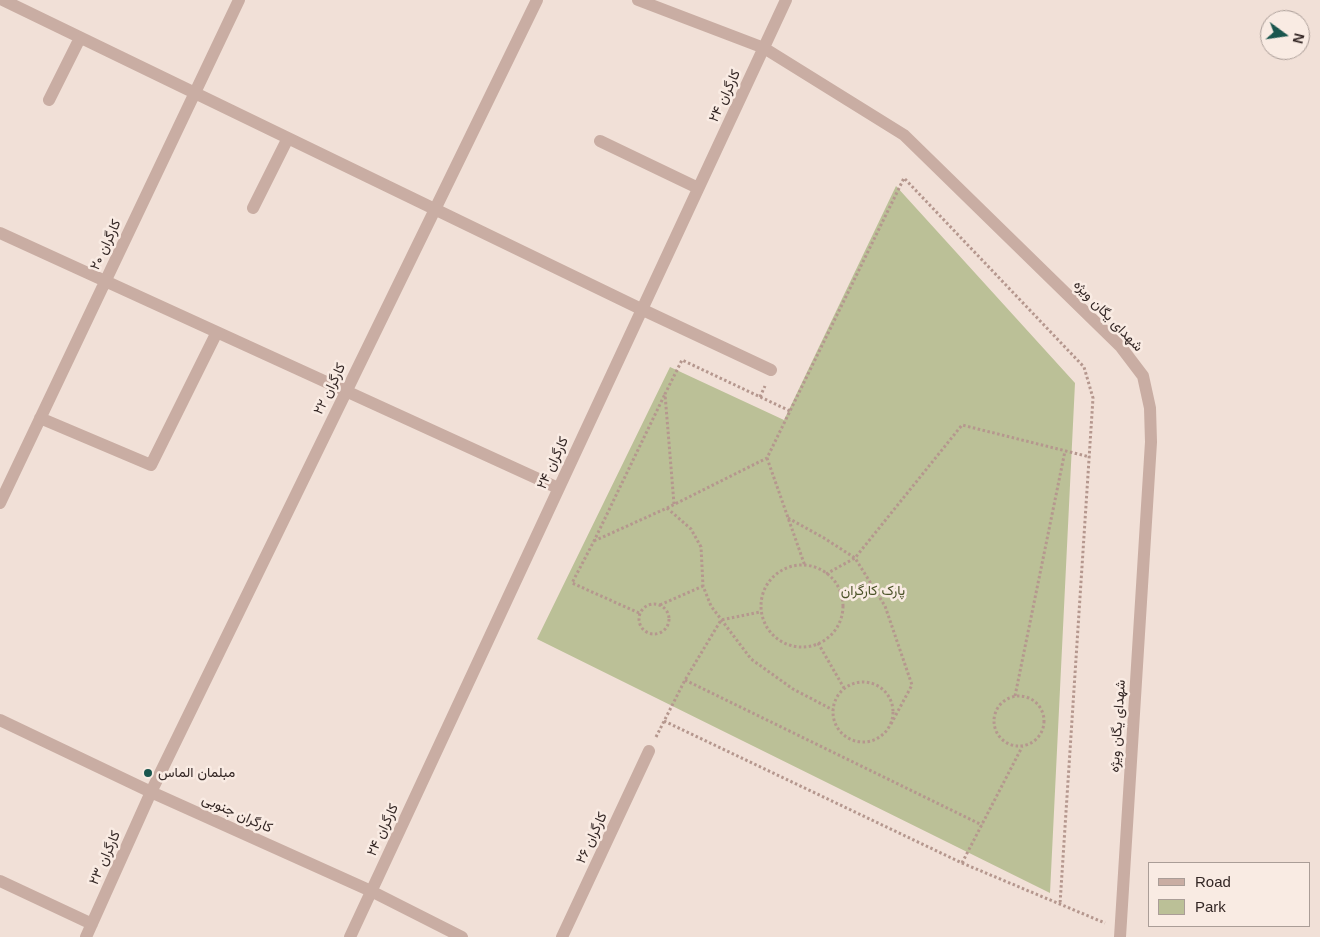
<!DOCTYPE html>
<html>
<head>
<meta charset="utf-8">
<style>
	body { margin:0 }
	#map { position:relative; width:1320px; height:937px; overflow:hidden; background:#f1e0d7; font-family:Arial,sans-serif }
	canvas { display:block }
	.legend { position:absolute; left:1148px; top:862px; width:162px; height:65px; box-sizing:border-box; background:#f9ebe3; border:1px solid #aa9d97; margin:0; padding:6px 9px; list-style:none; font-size:15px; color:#342725 }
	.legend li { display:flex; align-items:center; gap:10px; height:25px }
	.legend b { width:25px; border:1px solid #aa9d97 }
	.north { position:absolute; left:1260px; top:10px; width:50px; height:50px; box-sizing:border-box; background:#f9ebe3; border:1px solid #aa9d97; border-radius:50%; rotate:104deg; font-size:14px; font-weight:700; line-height:20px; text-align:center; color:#342725 }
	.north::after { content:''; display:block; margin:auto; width:18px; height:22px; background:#1a564e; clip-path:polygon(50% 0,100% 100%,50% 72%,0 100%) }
</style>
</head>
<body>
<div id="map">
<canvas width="1320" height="937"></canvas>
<ul class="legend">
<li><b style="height:6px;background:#c9ada3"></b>Road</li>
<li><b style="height:14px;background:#bbc097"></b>Park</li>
</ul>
<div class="north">N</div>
</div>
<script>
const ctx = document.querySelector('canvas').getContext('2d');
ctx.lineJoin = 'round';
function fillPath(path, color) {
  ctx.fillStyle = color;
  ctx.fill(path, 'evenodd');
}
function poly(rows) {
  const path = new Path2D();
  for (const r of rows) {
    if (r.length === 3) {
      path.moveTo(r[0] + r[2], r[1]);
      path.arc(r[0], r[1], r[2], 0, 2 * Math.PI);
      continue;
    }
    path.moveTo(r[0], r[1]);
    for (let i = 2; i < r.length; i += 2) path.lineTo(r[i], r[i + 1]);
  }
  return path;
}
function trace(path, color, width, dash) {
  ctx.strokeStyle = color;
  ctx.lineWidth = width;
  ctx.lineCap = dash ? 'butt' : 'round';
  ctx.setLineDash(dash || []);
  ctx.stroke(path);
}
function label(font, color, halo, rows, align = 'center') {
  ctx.font = font + ' Arial,Vazirmatn,sans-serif';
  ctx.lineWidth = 5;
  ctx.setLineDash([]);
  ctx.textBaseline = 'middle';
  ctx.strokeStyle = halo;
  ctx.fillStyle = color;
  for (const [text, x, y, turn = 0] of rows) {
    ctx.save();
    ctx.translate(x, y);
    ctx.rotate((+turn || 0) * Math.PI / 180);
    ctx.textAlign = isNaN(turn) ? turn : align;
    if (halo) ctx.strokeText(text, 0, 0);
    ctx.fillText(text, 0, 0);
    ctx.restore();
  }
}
fillPath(poly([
	[896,186,1075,383,1050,893,537,639,670,367,784,420]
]), '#bbc097');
trace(poly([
	[760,397,765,386],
	[767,458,805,566],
	[674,504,665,394,682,360,790,411],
	[667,508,691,529,701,547,703,586,711,606,751,659,793,689,833,710],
	[788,518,824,538,855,558,885,606,912,685,891,724],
	[594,541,667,508,767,458,904,178,1084,367,1093,398,1060,904],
	[802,606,41],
	[826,574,855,558,962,425,1090,457],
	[654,619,15],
	[660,605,703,586],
	[639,613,572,583,594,541,665,394],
	[818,643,844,688],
	[685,680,982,825],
	[863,712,30],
	[1015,696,1065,451],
	[1019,721,25],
	[664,721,962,863,1105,923],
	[656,737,685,680,721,620,760,612],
	[962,863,1022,747]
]), '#b5978e', 3, [2.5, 2.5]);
trace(poly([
	[3,0,641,309,771,370],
	[638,0,764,48,904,135,1121,347,1143,376,1150,408,1151,442,1120,937],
	[49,100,80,38],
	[600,141,698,188],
	[253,208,288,138],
	[0,233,558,488],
	[40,418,151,465,217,332],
	[0,503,239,0],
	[0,720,151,792,371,891,462,937],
	[0,881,92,924],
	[86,937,151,792,537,0],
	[350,937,786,0],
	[562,937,649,751]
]), '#c9ada3', 12);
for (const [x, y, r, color] of [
	[148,773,5,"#1a564e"]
]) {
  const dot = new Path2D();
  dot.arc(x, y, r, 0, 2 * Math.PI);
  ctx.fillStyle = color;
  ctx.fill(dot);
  trace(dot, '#f9ebe3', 2);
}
label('14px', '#342725', '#f9ebe3', [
	["کارگران ۲۴",725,96,-65],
	["کارگران ۲۰",106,245,-65],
	["شهدای یگان ویژه",1108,316,46],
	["کارگران ۲۲",330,389,-64],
	["کارگران ۲۴",553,463,-65],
	["شهدای یگان ویژه",1118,726,-86],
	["کارگران جنوبی",237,814,24],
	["کارگران ۲۴",383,830,-65],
	["کارگران ۲۶",592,838,-65],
	["کارگران ۲۳",105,858,-66]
]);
label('14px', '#4c5329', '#f9ebe3', [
	["پارک کارگران",873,591]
]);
label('14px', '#342725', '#f9ebe3', [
	["مبلمان الماس",158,773]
], 'left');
</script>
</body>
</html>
